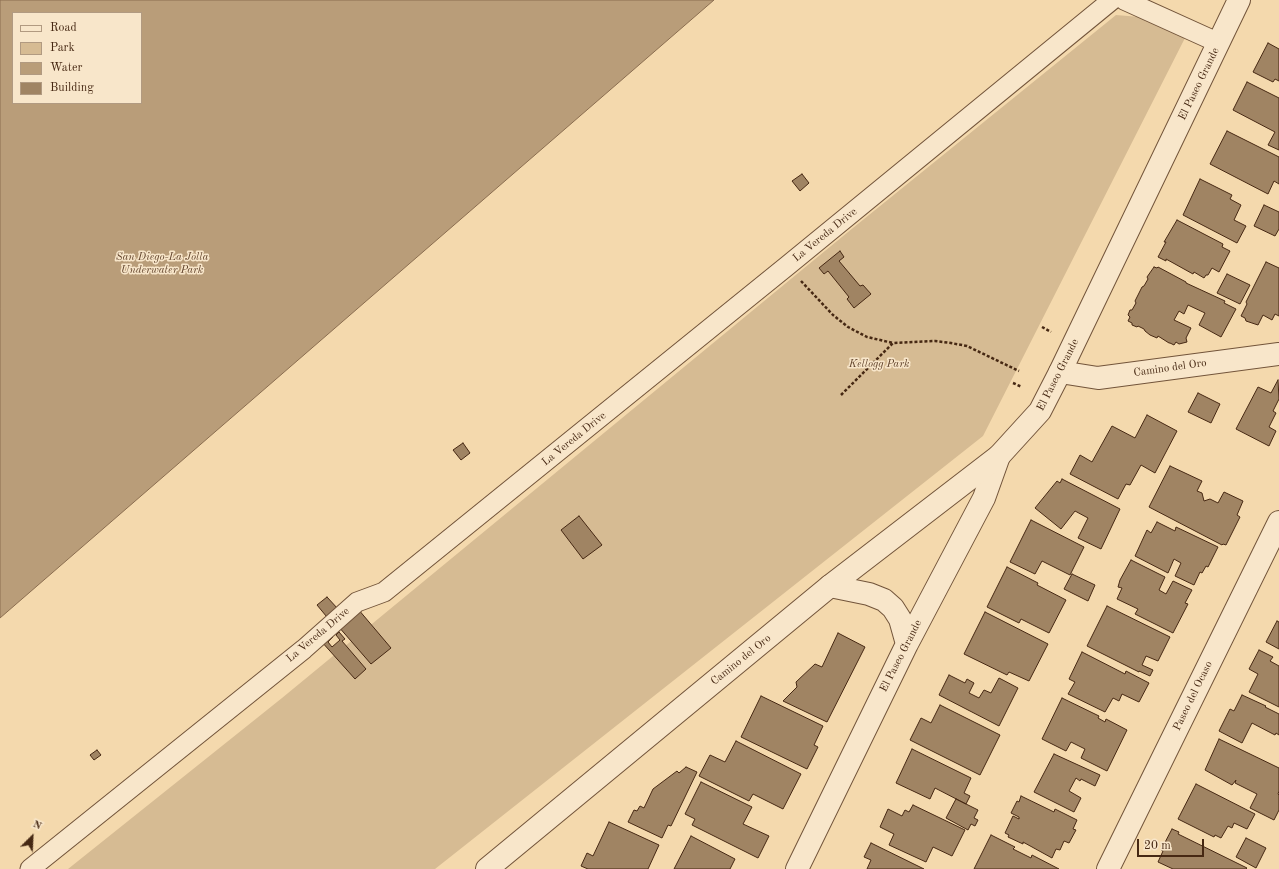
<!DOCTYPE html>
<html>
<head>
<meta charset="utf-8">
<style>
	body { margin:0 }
	#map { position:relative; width:1279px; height:869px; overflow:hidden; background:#f4d9ad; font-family:"Old Standard TT",serif }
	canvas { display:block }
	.legend { position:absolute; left:12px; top:12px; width:130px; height:92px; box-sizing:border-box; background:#f8e6ca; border:1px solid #b19a81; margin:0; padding:5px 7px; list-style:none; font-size:12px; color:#462813 }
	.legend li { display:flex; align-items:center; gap:8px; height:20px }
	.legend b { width:20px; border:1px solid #b19a81 }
	.north { position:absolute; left:12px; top:817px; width:40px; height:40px; -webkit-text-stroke:3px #f8e6ca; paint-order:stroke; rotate:24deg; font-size:11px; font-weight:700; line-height:16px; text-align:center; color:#462813 }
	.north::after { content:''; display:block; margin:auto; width:14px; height:18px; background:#462813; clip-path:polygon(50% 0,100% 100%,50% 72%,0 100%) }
	.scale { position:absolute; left:1137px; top:839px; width:67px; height:18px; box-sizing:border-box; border:2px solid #462813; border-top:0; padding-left:5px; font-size:12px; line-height:14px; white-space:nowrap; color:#462813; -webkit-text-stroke:3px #f8e6ca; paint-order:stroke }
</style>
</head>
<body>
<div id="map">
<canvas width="1279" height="869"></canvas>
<ul class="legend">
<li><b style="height:5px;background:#f8e6ca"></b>Road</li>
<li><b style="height:11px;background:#d6bb93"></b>Park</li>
<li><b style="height:11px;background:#b99d79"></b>Water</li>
<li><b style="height:11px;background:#a08463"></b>Building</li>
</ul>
<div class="north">N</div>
<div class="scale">20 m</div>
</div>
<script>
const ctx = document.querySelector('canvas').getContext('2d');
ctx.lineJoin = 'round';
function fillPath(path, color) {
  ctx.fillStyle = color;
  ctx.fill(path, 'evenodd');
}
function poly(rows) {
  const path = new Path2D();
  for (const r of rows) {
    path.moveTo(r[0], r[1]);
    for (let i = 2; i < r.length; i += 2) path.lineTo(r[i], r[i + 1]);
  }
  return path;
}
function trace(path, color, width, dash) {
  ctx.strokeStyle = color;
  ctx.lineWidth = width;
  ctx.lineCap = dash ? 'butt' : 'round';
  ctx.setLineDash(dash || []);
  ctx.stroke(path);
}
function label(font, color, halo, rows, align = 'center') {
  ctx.font = font + ' "Old Standard TT",serif';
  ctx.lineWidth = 3;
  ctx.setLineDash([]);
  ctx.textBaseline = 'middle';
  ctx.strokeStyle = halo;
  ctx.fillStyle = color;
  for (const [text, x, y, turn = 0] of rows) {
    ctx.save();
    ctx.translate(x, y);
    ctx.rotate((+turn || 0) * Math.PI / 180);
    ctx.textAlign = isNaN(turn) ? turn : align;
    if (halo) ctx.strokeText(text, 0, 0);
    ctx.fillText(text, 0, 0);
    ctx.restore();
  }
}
fillPath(poly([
	[1116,15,1140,17,1185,38,983,436,435,869,68,869,282,698,848,232]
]), '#d6bb93');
const water = poly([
	[0,0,714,0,0,618,0,0],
	[13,13,141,13,141,103,13,103,13,13]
]);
fillPath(water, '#b99d79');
trace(water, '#8b6e50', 1);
const building = poly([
	[1268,43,1279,49,1279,81,1275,79,1273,82,1253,72,1268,43],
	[1247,82,1279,98,1279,150,1268,145,1275,132,1233,110,1247,82],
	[1227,131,1279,157,1279,184,1274,181,1268,194,1210,164,1227,131],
	[802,174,809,183,800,191,792,181,802,174],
	[1200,179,1232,195,1230,199,1241,205,1234,220,1246,226,1237,243,1183,215,1200,179],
	[1264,205,1279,212,1279,229,1275,236,1254,226,1264,205],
	[1177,220,1223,244,1222,247,1230,251,1219,272,1212,268,1208,275,1206,275,1204,278,1194,272,1193,274,1166,259,1166,261,1158,257,1166,242,1164,242,1177,220],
	[840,251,844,257,839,261,860,286,863,285,871,294,854,308,847,299,849,297,828,271,824,274,819,268,840,251],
	[1266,262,1279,268,1279,316,1275,314,1272,320,1263,315,1258,325,1246,321,1245,318,1241,316,1247,304,1246,302,1266,262],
	[1154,267,1157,268,1158,267,1186,282,1186,283,1225,301,1224,303,1236,309,1221,337,1199,325,1205,313,1188,305,1184,314,1179,311,1174,320,1191,328,1186,338,1187,342,1179,344,1176,342,1174,345,1170,343,1169,343,1158,336,1157,338,1150,335,1145,331,1144,329,1138,326,1137,327,1132,325,1132,323,1128,321,1130,317,1128,315,1130,310,1132,310,1136,303,1135,301,1142,287,1144,286,1148,279,1147,277,1154,267],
	[1227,274,1250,285,1240,304,1217,293,1227,274],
	[1278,380,1279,399,1273,411,1276,413,1269,427,1276,431,1269,446,1236,429,1258,387,1271,393,1278,380],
	[1198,393,1220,404,1211,423,1188,412,1198,393],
	[1147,415,1177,431,1155,473,1141,465,1130,485,1126,484,1118,499,1070,474,1080,455,1092,462,1112,426,1135,438,1147,415],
	[463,443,470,453,461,460,453,450,463,443],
	[1170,466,1202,481,1197,491,1202,493,1204,501,1210,499,1218,503,1224,492,1243,501,1237,515,1240,517,1226,545,1223,544,1222,545,1149,507,1170,466],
	[1062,479,1120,509,1101,549,1078,538,1088,518,1075,511,1061,529,1035,508,1057,481,1060,483,1062,479],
	[579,516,602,545,583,559,561,530,579,516],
	[1031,520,1084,547,1070,575,1042,561,1035,574,1010,562,1031,520],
	[1157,522,1175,531,1176,527,1218,547,1208,567,1206,566,1202,573,1200,572,1194,585,1175,576,1181,563,1174,559,1168,573,1135,556,1147,530,1151,533,1157,522],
	[1131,560,1165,577,1159,590,1166,594,1173,581,1192,590,1185,603,1188,604,1173,633,1135,614,1138,609,1117,599,1122,588,1118,587,1120,580,1131,560],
	[1007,567,1038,583,1037,585,1066,600,1049,633,1021,619,1019,623,987,607,1007,567],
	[1072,574,1095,585,1088,601,1064,589,1072,574],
	[327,597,338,609,336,628,317,605,327,597],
	[1107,606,1170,637,1158,661,1146,656,1142,665,1153,670,1150,676,1139,671,1139,672,1087,646,1107,606],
	[358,609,391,648,371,664,338,626,358,609],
	[985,612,1048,644,1029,681,1009,672,1007,675,964,654,985,612],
	[1277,621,1279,622,1279,649,1266,642,1277,621],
	[339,632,345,639,342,641,366,669,355,679,321,641,330,633,333,637,328,642,332,647,340,640,336,635,339,632],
	[838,633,865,647,827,722,783,701,797,687,796,682,815,664,822,667,838,633],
	[1259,650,1273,657,1270,661,1279,666,1279,707,1249,692,1258,674,1249,669,1259,650],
	[1082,652,1125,674,1126,671,1149,683,1139,702,1122,694,1119,701,1113,698,1105,712,1068,694,1075,682,1069,679,1082,652],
	[949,675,965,683,967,679,974,683,969,693,979,698,984,690,991,693,999,678,1018,688,999,726,939,695,949,675],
	[1242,695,1266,706,1265,707,1279,714,1279,735,1276,733,1275,735,1252,723,1242,743,1219,731,1230,709,1234,711,1242,695],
	[761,696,823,726,814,745,818,747,807,769,741,737,761,696],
	[1062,698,1099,716,1098,718,1105,722,1106,719,1127,730,1107,771,1081,758,1085,749,1071,742,1066,751,1042,739,1062,698],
	[940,705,1000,735,980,775,910,740,921,718,931,723,940,705],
	[1219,739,1279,768,1279,791,1278,794,1279,795,1279,810,1274,820,1250,808,1257,794,1235,783,1236,780,1232,785,1205,770,1219,739],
	[736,741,801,774,783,809,753,794,749,801,699,776,710,755,725,762,736,741],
	[912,749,971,778,964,793,970,796,966,804,935,788,930,799,896,783,912,749],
	[97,750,101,755,94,760,90,755,97,750],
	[1054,754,1100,775,1095,786,1081,779,1080,781,1076,778,1069,791,1081,798,1074,812,1034,792,1054,754],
	[686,767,697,772,671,826,668,825,662,838,628,822,634,810,637,811,640,806,644,808,653,789,677,771,679,773,686,767],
	[701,782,752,807,743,824,769,836,758,858,692,825,695,819,685,814,701,782],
	[1196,784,1255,814,1247,829,1234,823,1232,828,1228,826,1221,838,1215,835,1214,837,1178,819,1196,784],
	[1021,796,1054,812,1055,809,1077,820,1073,829,1076,830,1069,843,1064,841,1060,850,1056,849,1052,858,1023,842,1023,844,1008,837,1009,835,1005,833,1013,816,1019,819,1019,817,1011,813,1017,801,1019,802,1021,796],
	[956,799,978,810,974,818,978,820,975,826,971,824,968,830,946,818,956,799],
	[913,805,965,830,952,856,933,847,926,862,889,845,894,834,880,827,888,809,902,816,905,810,909,812,913,805],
	[609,822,659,845,648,869,588,869,581,866,587,853,593,856,609,822],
	[1172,829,1179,832,1178,834,1247,868,1246,869,1173,869,1158,862,1163,851,1161,850,1172,829],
	[991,835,1015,847,1013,849,1031,858,1032,855,1059,869,974,869,991,835],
	[691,836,735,859,730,869,674,869,691,836],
	[1246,838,1266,848,1256,868,1236,857,1246,838],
	[871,843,924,869,867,869,871,860,864,857,871,843]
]);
fillPath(building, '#a08463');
trace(building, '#462813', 1);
const pedestrian = poly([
	[1124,0,1219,43],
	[30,869,304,649,357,602,384,592,787,266,1112,0]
]);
const minor = poly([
	[1060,372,1239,0],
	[830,586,869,594,884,600,893,608,900,619,907,644],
	[797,869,907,644,984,498,999,456],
	[1108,869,1279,522]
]);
const tertiary = poly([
	[487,869,830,586,999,456,1040,411,1060,372,1098,378,1279,354]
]);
trace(pedestrian, '#72543a', 21);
trace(minor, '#72543a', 24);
trace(tertiary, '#72543a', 24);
trace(poly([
	[801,281,833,315,848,327,867,337,893,343],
	[1042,327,1051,332],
	[1013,383,1022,387],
	[841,395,893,343,935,341,951,343,967,346,1019,371]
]), '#462813', 2.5, [3, 2]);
trace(pedestrian, '#f8e6ca', 19);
trace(minor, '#f8e6ca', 22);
trace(tertiary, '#f8e6ca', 22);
label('11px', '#462813', '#f8e6ca', [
	["El Paseo Grande",1199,84,-64],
	["La Vereda Drive",825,235,-39],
	["Camino del Oro",1170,368,-8],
	["El Paseo Grande",1058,375,-63],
	["La Vereda Drive",574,439,-39],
	["La Vereda Drive",318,635,-40],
	["El Paseo Grande",901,656,-63],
	["Camino del Oro",741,660,-39],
	["Paseo del Ocaso",1193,696,-64]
]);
label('italic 11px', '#63452d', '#f8e6ca', [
	["San Diego-La Jolla",162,257],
	["Underwater Park",162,270],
	["Kellogg Park",879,364]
]);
</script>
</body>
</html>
